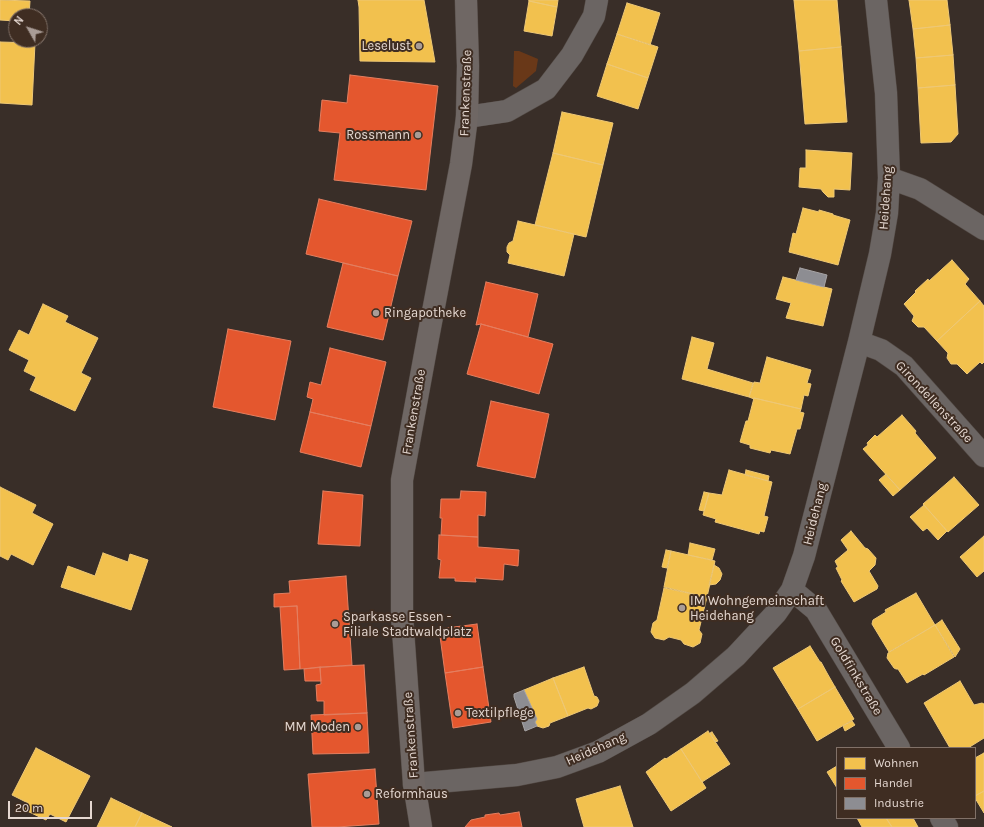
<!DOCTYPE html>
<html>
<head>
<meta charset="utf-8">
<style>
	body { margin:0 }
	#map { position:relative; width:984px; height:827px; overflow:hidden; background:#392e28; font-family:Karla,sans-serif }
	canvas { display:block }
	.legend { position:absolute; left:836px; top:747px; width:140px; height:72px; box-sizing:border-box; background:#3f2d22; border:1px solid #817168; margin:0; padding:5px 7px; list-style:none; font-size:12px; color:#e5d8d1 }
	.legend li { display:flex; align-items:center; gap:8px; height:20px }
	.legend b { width:20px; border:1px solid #817168 }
	.north { position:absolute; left:8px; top:8px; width:40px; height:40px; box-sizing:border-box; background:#3f2d22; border:1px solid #817168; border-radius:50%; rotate:309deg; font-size:11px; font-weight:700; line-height:16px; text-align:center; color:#e5d8d1 }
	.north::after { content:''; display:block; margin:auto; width:14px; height:18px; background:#a99c96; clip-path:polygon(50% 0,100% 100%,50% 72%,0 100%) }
	.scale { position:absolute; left:8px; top:801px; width:84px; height:18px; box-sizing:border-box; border:2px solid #e5d8d1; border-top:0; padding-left:5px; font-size:12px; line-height:14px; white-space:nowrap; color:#e5d8d1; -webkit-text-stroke:3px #3f2d22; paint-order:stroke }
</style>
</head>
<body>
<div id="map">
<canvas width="984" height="827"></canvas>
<ul class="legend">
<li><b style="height:11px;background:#f2c14e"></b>Wohnen</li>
<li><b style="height:11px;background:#e4572e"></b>Handel</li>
<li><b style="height:11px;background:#8d8d92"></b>Industrie</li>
</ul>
<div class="north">N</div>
<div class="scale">20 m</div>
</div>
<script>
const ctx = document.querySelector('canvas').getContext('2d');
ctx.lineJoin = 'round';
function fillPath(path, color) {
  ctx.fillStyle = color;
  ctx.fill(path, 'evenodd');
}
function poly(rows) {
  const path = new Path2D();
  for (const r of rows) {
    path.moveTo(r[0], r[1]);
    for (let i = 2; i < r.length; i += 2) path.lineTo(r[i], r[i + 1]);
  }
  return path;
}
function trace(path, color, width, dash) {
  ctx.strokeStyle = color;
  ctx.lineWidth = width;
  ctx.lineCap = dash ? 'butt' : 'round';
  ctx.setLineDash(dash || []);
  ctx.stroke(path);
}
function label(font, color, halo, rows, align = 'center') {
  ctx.font = font + ' Karla,sans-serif';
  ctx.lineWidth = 4;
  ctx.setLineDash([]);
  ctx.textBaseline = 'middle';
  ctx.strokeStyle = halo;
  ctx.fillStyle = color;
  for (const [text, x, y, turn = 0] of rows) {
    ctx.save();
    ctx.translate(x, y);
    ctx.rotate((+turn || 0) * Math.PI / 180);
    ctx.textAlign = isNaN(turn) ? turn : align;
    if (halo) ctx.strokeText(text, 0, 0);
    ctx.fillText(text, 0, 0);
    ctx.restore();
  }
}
fillPath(poly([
	[514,51,519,51,538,59,536,71,516,88,513,86]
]), '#693818');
const homes = poly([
	[0,0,30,1,29,16,16,16,16,21,0,20,0,0],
	[358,0,424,0,435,62,360,61,359,7,358,0],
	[529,0,558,0,557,7,529,1,529,0],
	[794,0,837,0,841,47,799,51,794,0],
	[909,0,947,0,950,25,913,29,909,0],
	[529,1,557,7,552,36,524,31,529,1],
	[627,3,660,13,650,45,617,34,627,3],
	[950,25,953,55,916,58,913,29,950,25],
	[617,34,658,47,648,78,607,64,617,34],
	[0,42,35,43,32,105,0,103,0,42],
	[841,47,847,122,805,124,799,51,841,47],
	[953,55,955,85,918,88,916,58,953,55],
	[607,64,648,78,638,109,597,96,607,64],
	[955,85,958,134,951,142,921,143,918,88,955,85],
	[562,112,613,123,603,165,553,153,562,112],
	[806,150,852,153,850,190,834,189,834,197,828,197,823,192,821,189,799,187,800,168,806,168,806,150],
	[553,153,603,165,586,237,535,225,553,153],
	[803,208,819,212,819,210,833,214,833,215,850,220,838,265,789,252,793,233,796,234,803,208],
	[518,221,574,234,564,276,508,263,510,255,507,252,507,247,509,243,513,241,518,221],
	[952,260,969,279,965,284,980,301,937,341,924,327,918,327,912,321,914,316,904,304,916,292,915,291,928,279,929,281,952,260],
	[783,277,832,289,823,326,786,318,791,303,776,299,783,277],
	[980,301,984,306,984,362,982,364,980,362,967,374,957,364,951,364,947,358,948,353,937,341,980,301],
	[43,304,68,316,65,322,98,338,81,373,91,378,75,411,30,390,36,377,24,371,29,360,9,350,19,330,29,335,43,304],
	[692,337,714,343,707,369,753,383,749,397,682,379,692,337],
	[767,357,811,370,807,383,811,384,808,396,804,395,801,409,754,398,754,399,749,397,754,382,760,383,767,357],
	[754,398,801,409,800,412,804,413,800,429,797,429,790,454,771,450,770,453,750,448,750,445,740,442,746,421,748,421,754,398],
	[902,415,916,431,915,433,936,458,900,490,863,449,868,445,867,443,875,435,877,437,902,415],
	[729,470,772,482,764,516,768,517,764,532,760,531,759,534,715,522,716,519,703,515,709,493,722,495,729,470],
	[746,470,769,476,768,481,745,475,746,470],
	[886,474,900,490,893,496,879,480,886,474],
	[954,477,979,505,948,532,923,504,954,477],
	[0,487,36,505,32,513,53,524,33,565,11,554,8,560,0,556,0,487],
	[704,492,709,493,704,511,699,510,704,492],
	[924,505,947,531,938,540,927,528,923,531,910,517,924,505],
	[851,531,865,548,868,549,876,558,875,565,869,571,878,586,877,589,854,602,841,581,842,580,836,568,838,567,835,561,848,550,841,540,851,531],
	[984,536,984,571,977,577,960,557,984,536],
	[690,543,715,549,712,560,688,555,690,543],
	[666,550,671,551,667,568,662,567,666,550],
	[671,551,715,561,707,597,664,587,671,551],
	[103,553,128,562,130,554,148,560,131,610,61,587,68,566,95,576,103,553],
	[714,565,719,568,722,574,720,580,716,584,709,585,714,565],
	[664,588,707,597,699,630,702,634,700,643,693,647,684,644,681,640,669,637,664,640,655,638,651,632,653,623,657,620,664,588],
	[916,593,935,625,889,652,872,624,873,620,886,612,885,610,916,593],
	[942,620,960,649,955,657,935,625,942,620],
	[935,625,954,657,924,675,923,674,907,683,898,669,896,669,894,668,887,658,888,653,935,625],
	[810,646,820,662,821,662,827,673,835,687,798,709,773,668,810,646],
	[584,667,594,696,597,697,599,701,597,706,591,709,588,708,568,716,553,678,584,667],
	[553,678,568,716,550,723,549,726,543,728,537,726,535,722,537,719,524,690,553,678],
	[960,681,974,705,982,703,984,704,984,738,968,748,950,748,924,703,960,681],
	[835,687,854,719,817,741,798,709,835,687],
	[852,721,855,725,845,731,843,726,852,721],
	[708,731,730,764,702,782,681,749,708,731],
	[712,732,718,741,715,742,710,733,712,732],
	[36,748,90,776,66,822,50,814,46,820,25,810,28,803,12,795,36,748],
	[681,749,706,788,671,811,646,772,665,758,666,759,681,749],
	[984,753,984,791,975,796,975,758,984,753],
	[837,766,837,788,827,772,837,766],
	[620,786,633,827,584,827,576,799,620,786],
	[984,791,984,813,975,798,975,796,984,791],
	[111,798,142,813,135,827,97,827,111,798],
	[142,813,172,827,135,827,142,813],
	[857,818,886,818,892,827,862,827,857,818],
	[886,818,913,818,918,827,892,827,886,818]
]);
fillPath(homes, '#f2c14e');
trace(homes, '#eec875', 1);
const shops = poly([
	[350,75,438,86,426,190,334,180,340,133,319,131,322,100,347,103,350,75],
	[319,199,412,221,398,276,306,254,319,199],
	[343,263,398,276,383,340,327,327,343,263],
	[486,282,538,294,528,337,481,324,476,325,486,282],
	[481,324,553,344,539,394,467,374,481,324],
	[228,329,291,341,275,420,213,407,228,329],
	[330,348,386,362,371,426,310,412,313,399,307,397,310,382,321,385,330,348],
	[491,401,549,414,535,478,477,466,491,401],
	[310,412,371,426,361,467,300,452,310,412],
	[323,491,363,495,360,546,318,544,323,491],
	[461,491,486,492,485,516,478,515,478,537,441,535,442,518,440,518,441,499,460,499,461,491],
	[439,535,478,537,478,547,519,550,518,566,504,564,503,580,475,578,476,582,455,581,455,578,439,578,441,560,438,559,439,535],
	[346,576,352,665,300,669,297,606,274,607,274,594,290,593,289,581,346,576],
	[297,606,300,669,284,670,280,607,297,606],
	[477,624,483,667,445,673,439,629,477,624],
	[364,665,367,713,324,715,324,701,317,701,316,685,321,684,320,667,364,665],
	[320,667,321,681,305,681,304,669,320,667],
	[483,667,491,722,453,728,445,673,483,667],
	[367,713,369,753,313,754,311,715,367,713],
	[375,769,379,824,337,827,312,827,308,774,375,769],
	[519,812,522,827,465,827,471,820,485,817,485,815,499,813,500,815,519,812]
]);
fillPath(shops, '#e4572e');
trace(shops, '#e47e5f', 1);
const industry = poly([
	[800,268,827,275,824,287,796,280,800,268],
	[524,690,537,719,535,722,537,726,525,731,514,697,514,694,524,690]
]);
fillPath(industry, '#8d8d92');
trace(industry, '#a7a4a5', 1);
const street = poly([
	[467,117,507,111,546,89,572,55,594,16,597,0],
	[889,178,920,189,984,229],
	[859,342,881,350,904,366,984,456],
	[792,590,816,610,899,748],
	[414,784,517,775,557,767,598,752,649,724,693,693,736,656,776,613,792,590,804,556,859,342,880,254,887,213,889,178,886,93,876,0],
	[941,818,947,827]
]);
const secondary = poly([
	[421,827,414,784,402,616,402,480,428,338,461,164,467,117,468,66,466,0]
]);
trace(street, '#534a45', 23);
trace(secondary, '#534a45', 23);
trace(street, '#6b6563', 22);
trace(secondary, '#6f6764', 22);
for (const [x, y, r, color] of [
	[419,46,4,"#a99c96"],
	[418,135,4,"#a99c96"],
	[376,313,4,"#a99c96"],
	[682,608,4,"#a99c96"],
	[335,624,4,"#a99c96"],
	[458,713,4,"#a99c96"],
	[358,727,4,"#a99c96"],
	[367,794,4,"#a99c96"]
]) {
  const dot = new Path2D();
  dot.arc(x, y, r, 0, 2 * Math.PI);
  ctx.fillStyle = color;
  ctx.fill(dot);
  trace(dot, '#3f2d22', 1.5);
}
label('13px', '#e5d8d1', '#3f2d22', [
	["Leselust",411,46,"right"],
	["Rossmann",410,135,"right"],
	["Ringapotheke",384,313],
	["IM Wohngemeinschaft",690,601],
	["Heidehang",690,616],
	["Sparkasse Essen -",343,617],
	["Filiale Stadtwaldplatz",343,632],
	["Textilpflege",466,713],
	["MM Moden",350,727,"right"],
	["Reformhaus",375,794]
], 'left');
label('13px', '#e5d8d1', '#3f2d22', [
	["Frankenstraße",466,93,-88],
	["Heidehang",886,198,-86],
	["Girondellenstraße",934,402,47],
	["Frankenstraße",414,412,-80],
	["Heidehang",815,514,-76],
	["Goldfinkstraße",856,676,59],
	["Frankenstraße",411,735,-94],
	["Heidehang",596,749,-24]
]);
</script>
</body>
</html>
